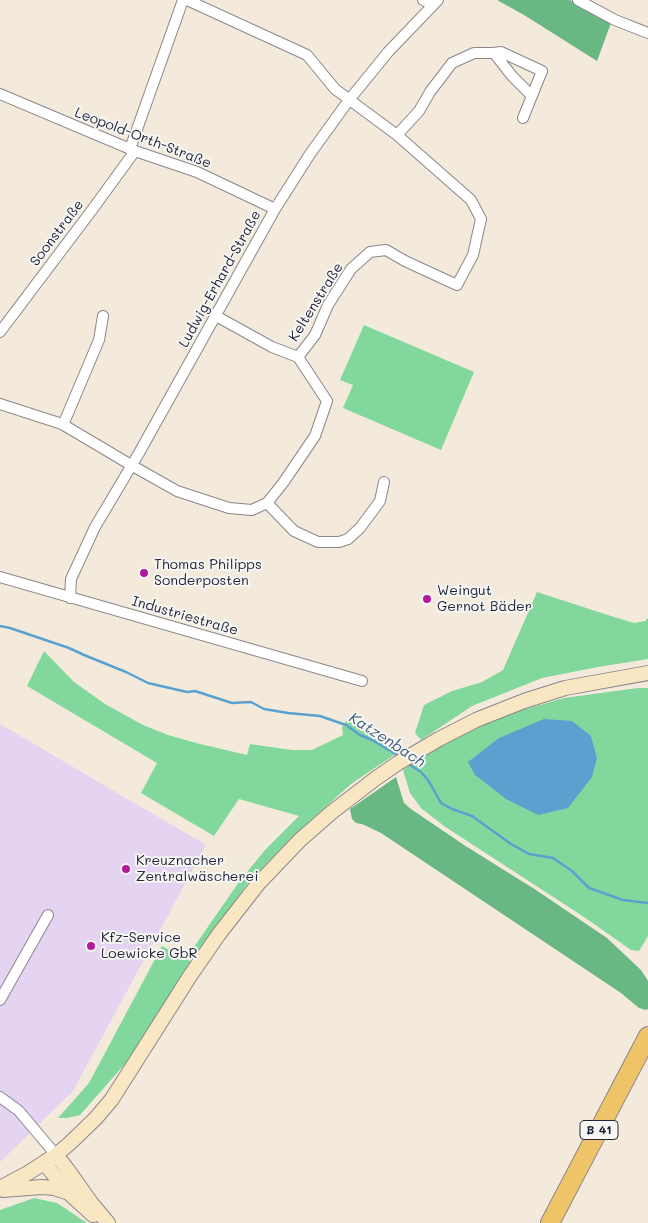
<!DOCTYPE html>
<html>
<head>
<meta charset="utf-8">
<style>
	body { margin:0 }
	canvas { display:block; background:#f4eadb }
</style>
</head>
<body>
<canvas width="648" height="1223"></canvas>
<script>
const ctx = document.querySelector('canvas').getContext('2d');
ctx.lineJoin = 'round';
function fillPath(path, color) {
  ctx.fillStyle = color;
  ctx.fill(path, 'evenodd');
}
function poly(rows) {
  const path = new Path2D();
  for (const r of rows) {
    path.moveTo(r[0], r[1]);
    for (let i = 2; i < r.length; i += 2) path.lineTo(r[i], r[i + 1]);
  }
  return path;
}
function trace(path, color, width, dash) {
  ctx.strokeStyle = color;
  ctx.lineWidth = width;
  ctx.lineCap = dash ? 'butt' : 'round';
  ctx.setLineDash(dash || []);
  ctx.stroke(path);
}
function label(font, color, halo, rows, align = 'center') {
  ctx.font = font + ' Mali,sans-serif';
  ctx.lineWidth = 4;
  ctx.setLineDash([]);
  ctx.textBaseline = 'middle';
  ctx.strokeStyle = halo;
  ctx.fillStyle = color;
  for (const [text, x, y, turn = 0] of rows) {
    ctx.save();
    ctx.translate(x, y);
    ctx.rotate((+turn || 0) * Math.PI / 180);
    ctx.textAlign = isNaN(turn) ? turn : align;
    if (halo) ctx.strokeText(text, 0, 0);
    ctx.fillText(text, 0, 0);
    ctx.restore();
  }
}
fillPath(poly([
	[0,724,206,845,73,1091,0,1162]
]), '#e4d3f1');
fillPath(poly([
	[364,325,474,372,441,450,343,408,353,385,340,380],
	[537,592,614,617,634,623,645,621,648,618,648,659,598,667,542,678,472,706,421,740,415,733,424,705,452,691,482,682,503,670],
	[44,651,74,682,105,704,143,725,168,735,196,743,247,755,250,744,292,750,312,750,343,735,342,727,349,717,400,751,351,784,291,838,247,884,193,961,187,957,239,882,265,850,299,816,239,799,214,836,141,793,157,763,27,686],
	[638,688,648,688,648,936,639,951,631,950,584,917,444,826,421,808,410,793,403,770,437,746,508,714,564,698],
	[162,946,192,962,132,1056,80,1115,67,1118,58,1118,89,1083],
	[34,1198,57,1203,87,1223,0,1223,0,1210]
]), '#82d89c');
fillPath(poly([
	[497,0,570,0,611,23,597,61,524,15],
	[396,777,404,803,411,809,464,845,536,890,607,938,641,970,648,981,648,1009,646,1010,639,1008,621,993,381,833,362,824,356,823,352,819,350,809]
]), '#69b884');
fillPath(poly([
	[544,719,572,721,591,736,597,758,592,777,568,808,538,815,506,799,475,775,468,762,499,738]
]), '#5aa1d0');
trace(poly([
	[0,626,10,628,69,648,84,655,126,672,148,683,187,692,195,691,232,703,251,702,264,709,288,713,320,716,346,725,360,735,372,740,399,756],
	[407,763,421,772,428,780,441,803,452,809,472,816,511,844,529,854,553,858,572,871,589,888,623,900,648,903]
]), '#5aa1d0', 2.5);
const street = poly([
	[187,0,307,55,335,89,397,135,471,200,481,219,473,255,457,285,405,261,386,250,370,252,351,269,328,305,315,335,298,357],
	[423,0,433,5],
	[578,0,615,20,648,33],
	[494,53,512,76,532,96],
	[0,94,135,151,197,172,275,209],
	[397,135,419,111,430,92,452,63,474,53,494,53,501,52,542,71,523,118],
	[130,149,183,0],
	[216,316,272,347,298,357],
	[0,332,92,210,135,151],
	[0,404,62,424,131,465,177,491,229,508,252,510,267,503,283,483,315,436,327,401,298,357],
	[63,425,99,340,103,316],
	[267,503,294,531,318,542,339,542,348,539,360,528,380,501,384,482],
	[0,577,362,681],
	[70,598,71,579,95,527,139,453,275,209,310,154,349,100,389,51,438,0],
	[0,1000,48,915],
	[0,1097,19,1111,56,1155]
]);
const secondary = poly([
	[56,1155,68,1170,92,1204,108,1223],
	[44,1163,69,1193,93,1215],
	[0,1188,28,1173,56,1155,69,1144,96,1118,112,1099,190,976,219,934,258,884,300,840,332,812,375,779,398,763,439,739,476,720,524,701,565,688,648,673],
	[3,1190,42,1187,54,1188,69,1193]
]);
const highway = poly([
	[550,1223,648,1036]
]);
trace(street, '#8b868b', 12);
trace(secondary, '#8b868b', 16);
trace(highway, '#8b868b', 20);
trace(street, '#fff', 10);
trace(secondary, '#f9e7c3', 14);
trace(highway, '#efc469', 18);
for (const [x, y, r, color] of [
	[144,573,5,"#b5179e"],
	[427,599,5,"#b5179e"],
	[126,869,5,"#b5179e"],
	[91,946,5,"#b5179e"]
]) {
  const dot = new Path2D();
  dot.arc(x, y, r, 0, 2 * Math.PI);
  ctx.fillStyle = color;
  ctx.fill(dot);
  trace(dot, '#f6f6f2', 2);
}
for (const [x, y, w] of [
	[599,1130,38]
]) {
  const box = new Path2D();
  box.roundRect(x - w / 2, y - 9.5, w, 19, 4);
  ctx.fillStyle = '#f6f6f2';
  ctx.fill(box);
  trace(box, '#22223b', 1);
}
label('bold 12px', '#22223b', null, [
	["B 41",599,1130]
]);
label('14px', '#22223b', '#f6f6f2', [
	["Leopold-Orth-Straße",143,138,21],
	["Soonstraße",57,233,-53],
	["Ludwig-Erhard-Straße",220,279,-61],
	["Keltenstraße",316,302,-58],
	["Industriestraße",185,616,16]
]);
label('14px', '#22223b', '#f6f6f2', [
	["Thomas Philipps",154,565],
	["Sonderposten",154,581],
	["Weingut",437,591],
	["Gernot Bäder",437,607],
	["Kreuznacher",136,861],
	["Zentralwäscherei",136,877],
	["Kfz-Service",101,938],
	["Loewicke GbR",101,954]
], 'left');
label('italic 15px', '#385577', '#f6f6f2', [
	["Katzenbach",387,740,33]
]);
</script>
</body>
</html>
